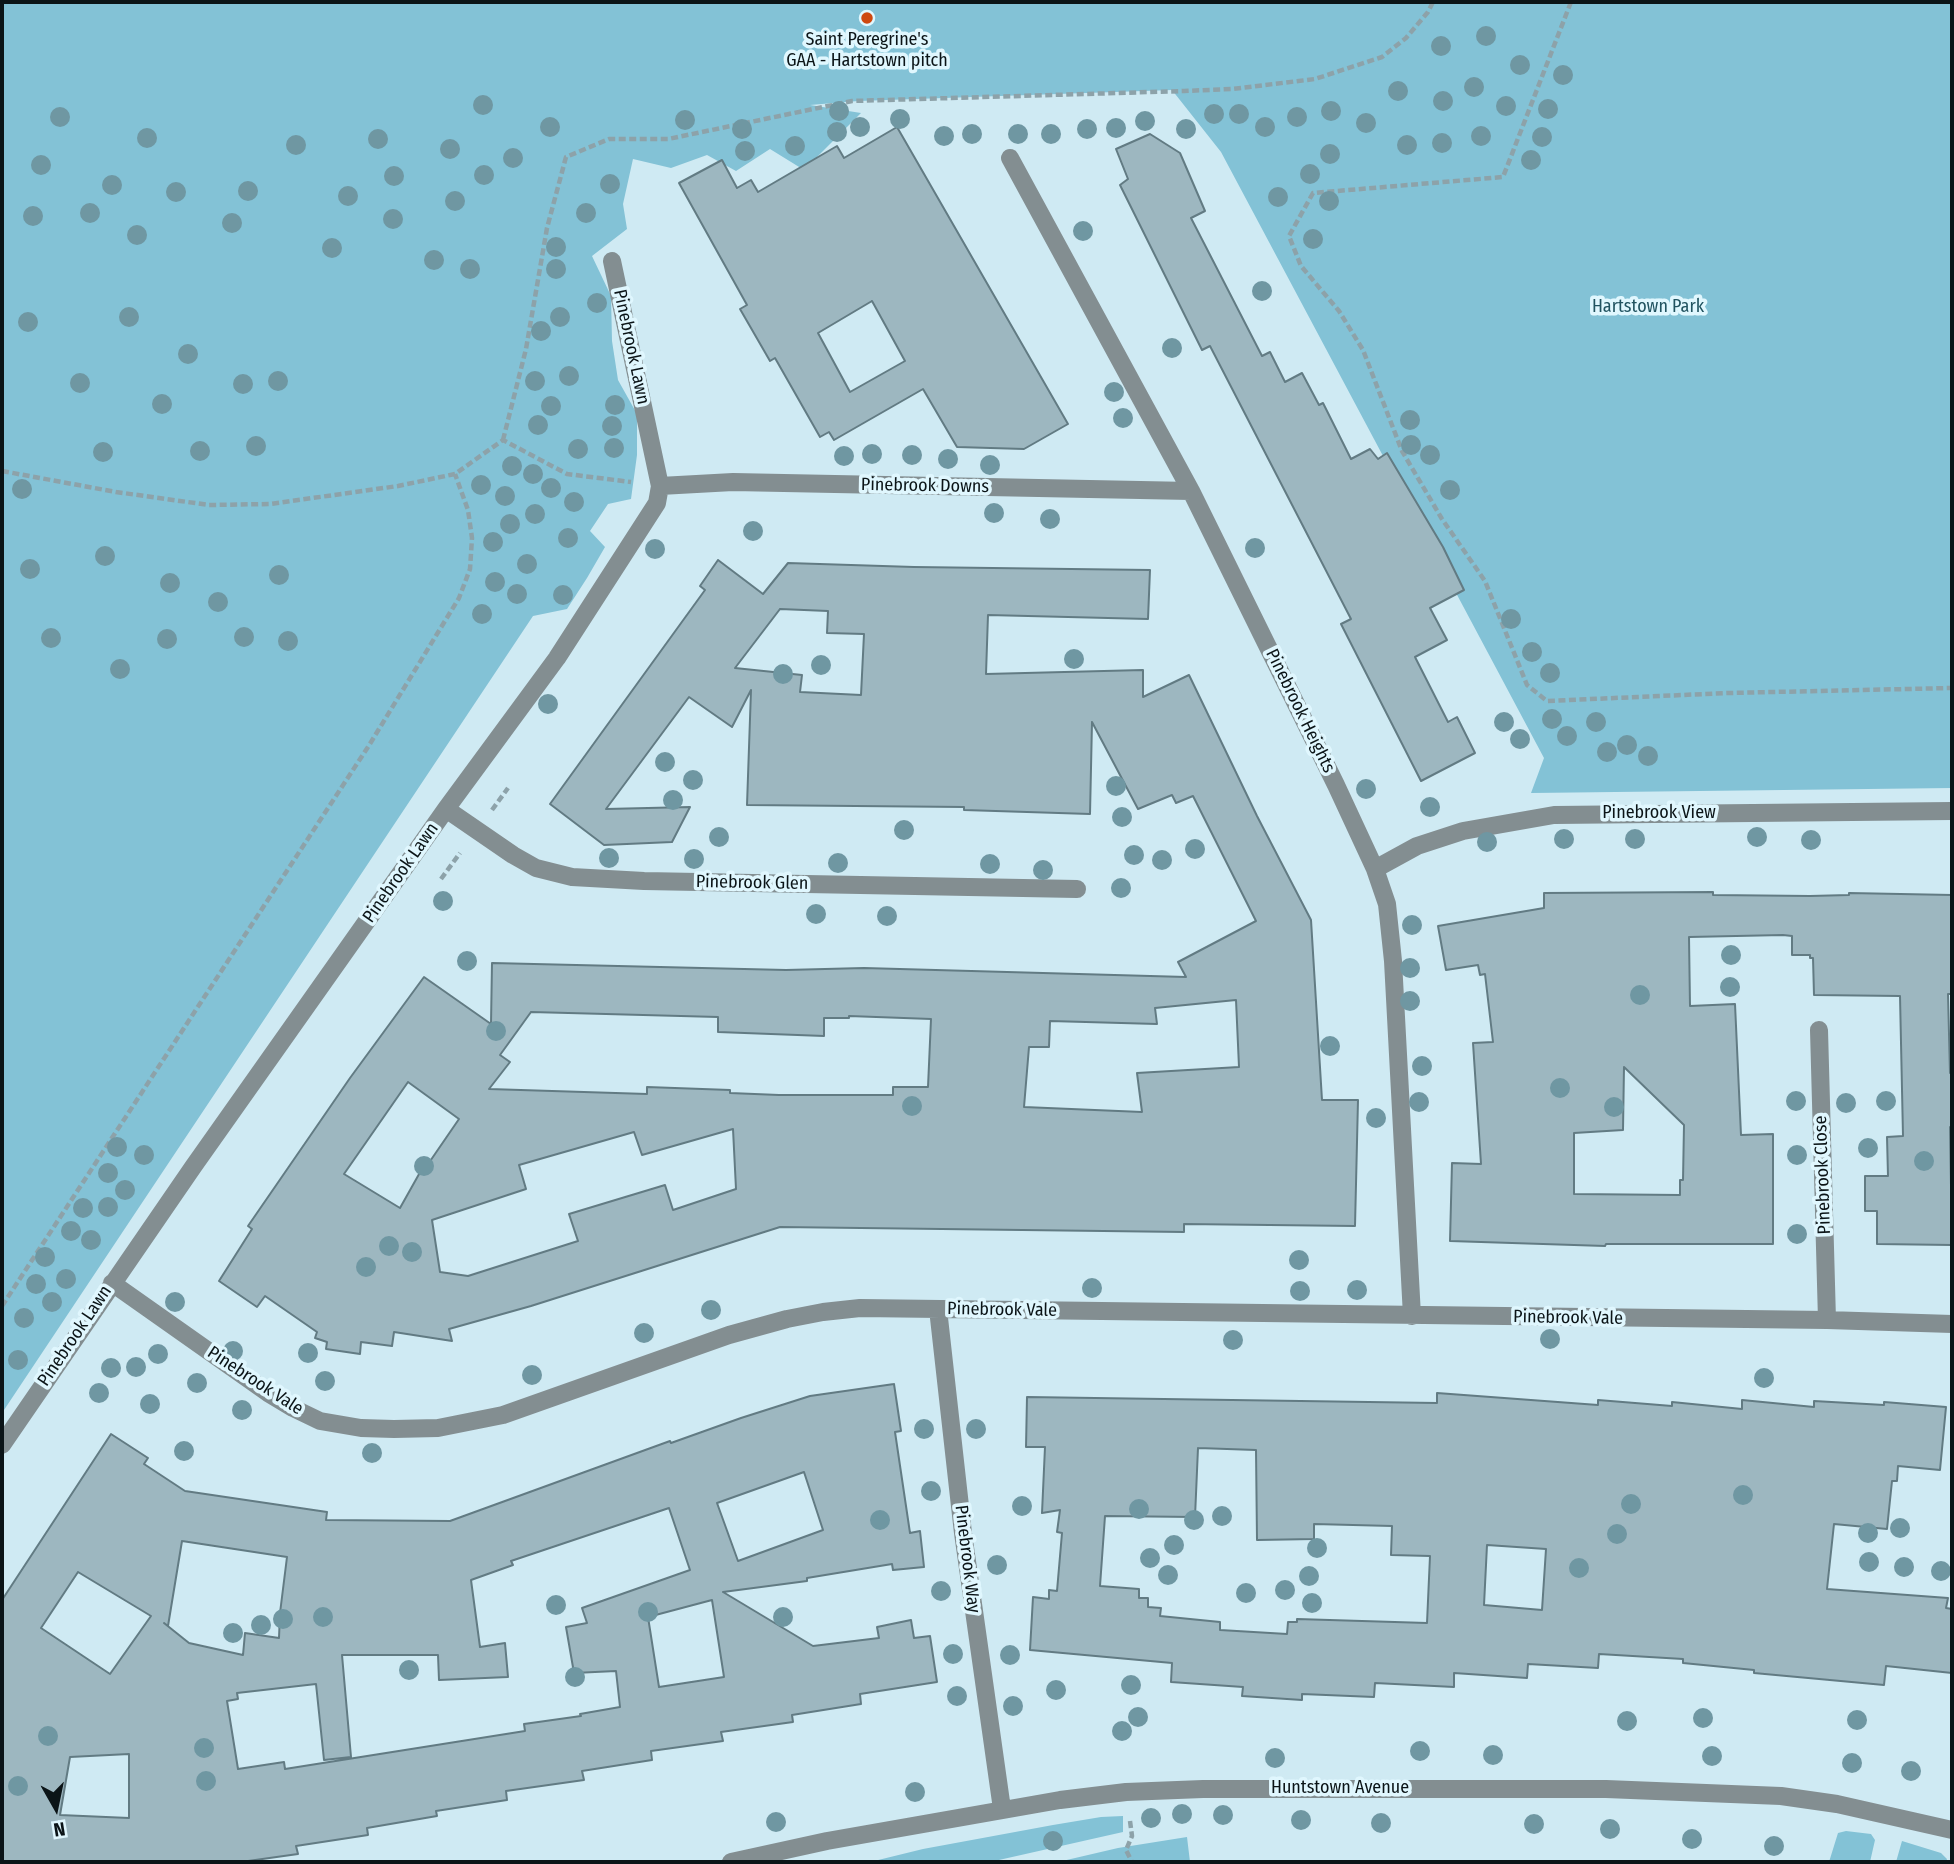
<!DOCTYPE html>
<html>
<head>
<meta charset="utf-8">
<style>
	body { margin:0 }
	#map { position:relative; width:1954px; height:1864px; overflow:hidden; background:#cfeaf3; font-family:"Fira Sans Condensed",sans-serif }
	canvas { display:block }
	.frame { position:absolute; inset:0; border:4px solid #0b1417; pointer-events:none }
	.north { position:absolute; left:21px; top:1773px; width:70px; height:70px; -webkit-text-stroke:5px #e0f7fe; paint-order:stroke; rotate:171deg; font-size:19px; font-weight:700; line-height:28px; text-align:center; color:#0b1417 }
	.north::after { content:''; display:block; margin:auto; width:24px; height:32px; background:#0b1417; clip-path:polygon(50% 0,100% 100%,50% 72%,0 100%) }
</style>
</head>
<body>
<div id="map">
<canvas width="1954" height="1864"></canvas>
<div class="frame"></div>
<div class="north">N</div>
</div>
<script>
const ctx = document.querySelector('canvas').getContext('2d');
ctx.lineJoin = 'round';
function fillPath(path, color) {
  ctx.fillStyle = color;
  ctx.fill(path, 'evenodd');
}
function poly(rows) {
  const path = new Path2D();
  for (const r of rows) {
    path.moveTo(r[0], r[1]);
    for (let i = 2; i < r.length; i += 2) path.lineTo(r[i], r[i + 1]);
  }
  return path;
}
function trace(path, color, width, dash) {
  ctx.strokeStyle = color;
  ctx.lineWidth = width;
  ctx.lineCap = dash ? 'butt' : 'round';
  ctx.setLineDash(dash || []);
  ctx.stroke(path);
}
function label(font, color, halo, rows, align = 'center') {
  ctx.font = font + ' "Fira Sans Condensed",sans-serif';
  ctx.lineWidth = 7;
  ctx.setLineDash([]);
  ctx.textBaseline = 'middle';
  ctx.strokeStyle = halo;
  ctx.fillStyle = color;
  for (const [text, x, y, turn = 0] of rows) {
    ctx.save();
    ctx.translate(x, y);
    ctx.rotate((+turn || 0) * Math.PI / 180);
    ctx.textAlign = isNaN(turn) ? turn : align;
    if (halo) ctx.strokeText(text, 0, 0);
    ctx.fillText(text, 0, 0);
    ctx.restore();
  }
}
fillPath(poly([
	[2,2,1952,2,1952,788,1531,793,1544,758,1221,152,1172,90,858,101,810,105,861,113,804,170,770,149,736,171,707,155,671,168,633,159,623,204,627,229,592,256,611,296,612,341,618,380,637,414,637,455,631,499,608,504,590,531,605,547,587,578,567,609,533,616,2,1413],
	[1123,1816,1123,1832,990,1862,870,1862,923,1849,1053,1825,1101,1817],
	[1846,1831,1871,1834,1875,1840,1870,1862,1829,1862,1838,1833],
	[1187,1837,1190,1862,1058,1862,1118,1848],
	[1902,1841,1941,1853,1947,1859,1946,1862,1896,1862]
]), '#83c2d6');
const building = poly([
	[897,127,1068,424,1024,449,957,447,923,389,834,440,829,432,820,437,779,365,775,358,770,361,740,309,747,305,679,183,722,160,737,188,751,180,758,192,837,146,844,158,897,127],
	[872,301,905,361,850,392,818,333,872,301],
	[1150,134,1180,153,1205,211,1191,218,1262,356,1270,352,1285,382,1302,373,1319,405,1323,403,1351,459,1370,449,1378,459,1387,453,1443,547,1464,590,1430,608,1447,640,1415,657,1448,722,1457,717,1475,753,1421,781,1341,624,1351,619,1210,346,1202,350,1120,185,1128,179,1116,149,1150,134],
	[718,560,763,594,788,563,914,567,1150,570,1148,619,988,615,986,674,1143,670,1143,697,1189,675,1257,816,1311,920,1322,1100,1358,1100,1355,1226,1184,1224,1184,1232,780,1227,531,1306,449,1329,452,1341,394,1332,392,1346,361,1342,360,1354,326,1349,327,1342,315,1338,317,1332,265,1296,257,1307,219,1281,252,1229,248,1226,350,1078,424,977,491,1024,492,963,786,970,864,968,1186,977,1178,962,1256,921,1193,796,1176,803,1172,795,1138,809,1092,722,1090,814,964,810,964,807,747,805,751,690,732,727,689,697,606,809,690,807,672,842,604,845,550,804,705,590,700,586,718,560],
	[780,609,828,611,827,633,864,634,861,695,800,692,802,675,735,668,780,609],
	[1236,1000,1239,1067,1137,1073,1142,1112,1024,1107,1029,1047,1049,1047,1050,1021,1157,1024,1155,1008,1236,1000],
	[531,1012,718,1017,718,1032,824,1036,824,1018,849,1018,849,1016,931,1019,928,1087,893,1087,893,1095,779,1095,730,1093,730,1090,647,1087,647,1094,489,1089,510,1062,500,1055,531,1012],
	[408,1082,459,1119,424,1170,423,1167,400,1208,344,1174,408,1082],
	[733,1129,736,1189,673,1210,665,1185,569,1214,578,1241,468,1276,440,1272,432,1220,526,1189,519,1165,634,1132,642,1155,733,1129],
	[1713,892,1713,895,1810,896,1849,895,1849,893,1952,895,1952,994,1948,994,1950,1073,1952,1073,1952,1127,1950,1127,1952,1245,1877,1244,1877,1211,1865,1211,1865,1176,1888,1176,1887,1137,1903,1136,1900,996,1814,995,1813,958,1810,958,1810,955,1792,955,1792,936,1783,935,1689,937,1690,1006,1735,1004,1741,1135,1773,1134,1773,1244,1606,1244,1605,1246,1450,1241,1452,1163,1481,1164,1473,1043,1493,1042,1485,974,1480,975,1478,965,1446,970,1438,926,1544,908,1544,893,1713,892],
	[1624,1067,1684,1125,1683,1180,1680,1180,1680,1195,1574,1194,1574,1133,1623,1130,1624,1067],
	[894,1384,901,1431,895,1432,910,1533,920,1531,924,1567,893,1570,892,1564,807,1578,807,1581,723,1592,813,1646,879,1638,877,1627,911,1620,914,1638,930,1636,937,1682,860,1694,861,1704,792,1715,793,1722,721,1732,723,1741,651,1751,652,1760,582,1771,584,1780,506,1791,507,1800,436,1811,437,1816,367,1828,368,1835,296,1846,298,1854,241,1862,2,1862,2,1600,111,1434,148,1458,144,1464,185,1491,327,1512,326,1520,450,1521,670,1441,671,1443,741,1418,810,1396,894,1384],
	[804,1472,823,1530,738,1561,717,1503,804,1472],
	[669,1508,690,1570,582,1608,587,1623,566,1627,574,1673,616,1671,620,1707,580,1714,581,1716,524,1724,525,1731,285,1769,284,1762,238,1769,227,1701,238,1699,237,1693,316,1684,324,1760,351,1757,342,1655,438,1655,439,1680,508,1677,505,1643,480,1647,471,1580,513,1565,511,1561,669,1508],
	[182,1541,287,1557,280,1613,279,1638,245,1633,243,1655,189,1643,164,1623,168,1626,182,1541],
	[78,1572,151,1616,110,1674,41,1628,78,1572],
	[712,1600,724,1677,659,1687,648,1617,712,1600],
	[129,1754,129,1818,60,1815,70,1757,129,1754],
	[1437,1393,1598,1405,1598,1400,1672,1406,1672,1402,1742,1409,1742,1400,1814,1407,1814,1401,1884,1405,1884,1402,1946,1407,1940,1470,1898,1466,1897,1481,1892,1481,1887,1529,1834,1524,1827,1589,1948,1598,1946,1608,1952,1609,1952,1673,1886,1666,1884,1685,1754,1673,1754,1670,1683,1663,1683,1659,1599,1654,1598,1668,1528,1664,1527,1678,1454,1673,1454,1687,1375,1683,1374,1697,1302,1694,1302,1700,1242,1696,1243,1687,1171,1682,1172,1663,1030,1650,1033,1597,1049,1599,1049,1590,1057,1591,1062,1533,1057,1532,1060,1510,1042,1513,1045,1447,1026,1447,1027,1397,1437,1403,1437,1393],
	[1198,1448,1256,1450,1257,1540,1314,1539,1314,1524,1392,1526,1391,1555,1430,1556,1427,1623,1297,1619,1297,1622,1288,1622,1287,1634,1220,1630,1220,1622,1160,1616,1161,1608,1148,1607,1148,1598,1139,1598,1139,1589,1100,1586,1105,1516,1195,1517,1198,1448],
	[1487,1545,1546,1549,1542,1610,1484,1605,1487,1545]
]);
fillPath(building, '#9db7c0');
trace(building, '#627b83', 2);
trace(poly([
	[1571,2,1503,177,1313,193,1289,236,1301,266,1339,311,1363,350,1402,451,1442,519,1485,581,1527,685,1547,701,1728,693,1952,688],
	[503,440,526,349,547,228,566,157,609,139,668,139,852,101,1184,91,1232,89,1315,79,1382,57,1406,38,1428,12,1433,2],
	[2,471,116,492,209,505,270,504,398,486,455,474,503,440,567,474,631,482],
	[492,810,508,788],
	[441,879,460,853],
	[2,1306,368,747,459,598,470,569,472,538,468,510,455,474],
	[1130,1821,1132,1836,1126,1850,1132,1862]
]), '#8da2a9', 4.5, [7, 3.5]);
trace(poly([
	[1010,158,1191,491,1336,785,1375,869,1387,904,1393,961,1412,1316],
	[660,486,733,482,1191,491],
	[446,809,513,855,536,868,572,877,644,881,1077,889],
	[1375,869,1417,846,1463,831,1554,815,1952,811],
	[1819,1030,1827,1320],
	[112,1283,268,1393,293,1408,320,1421,361,1428,394,1429,438,1428,503,1415,729,1335,787,1319,823,1312,860,1308,1827,1320,1952,1324],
	[938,1309,963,1533,1002,1809],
	[2,1445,193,1167,446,809,557,658,657,503,660,486,612,261],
	[731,1862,827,1841,1060,1800,1126,1792,1203,1789,1606,1789,1781,1796,1837,1804,1952,1830]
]), '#838e91', 18);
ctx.fillStyle = '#6f97a2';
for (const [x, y] of [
	[1486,36],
	[1441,46],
	[1520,65],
	[1563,75],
	[1474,87],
	[1398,91],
	[1443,101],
	[483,105],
	[1506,106],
	[1548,109],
	[839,111],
	[1331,111],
	[1214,114],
	[1239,114],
	[60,117],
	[1297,117],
	[900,119],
	[685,120],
	[1145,121],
	[1366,123],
	[550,127],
	[860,127],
	[1265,127],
	[1116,128],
	[742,129],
	[1087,129],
	[1186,129],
	[837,132],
	[972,134],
	[1018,134],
	[1051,134],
	[944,136],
	[1481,136],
	[1542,137],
	[147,138],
	[378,139],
	[1442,143],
	[296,145],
	[1407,145],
	[795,146],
	[450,149],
	[745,151],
	[1330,154],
	[513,158],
	[1531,160],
	[41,165],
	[1310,174],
	[484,175],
	[394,176],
	[610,184],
	[112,185],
	[248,191],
	[176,192],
	[348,196],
	[1278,197],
	[455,201],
	[1329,201],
	[90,213],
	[586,213],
	[33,216],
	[393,219],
	[232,223],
	[1083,231],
	[137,235],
	[1313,239],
	[556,247],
	[332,248],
	[434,260],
	[470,269],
	[556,269],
	[1262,291],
	[597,303],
	[129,317],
	[560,317],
	[28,322],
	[541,331],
	[1172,348],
	[188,354],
	[569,376],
	[278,381],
	[535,381],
	[80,383],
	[243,384],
	[1114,392],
	[162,404],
	[615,405],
	[551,406],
	[1123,418],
	[1410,420],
	[538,425],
	[612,426],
	[1411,445],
	[256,446],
	[614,448],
	[578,449],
	[200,451],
	[103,452],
	[872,454],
	[912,455],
	[1430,455],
	[844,456],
	[948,459],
	[990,465],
	[512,466],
	[533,474],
	[481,485],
	[551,488],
	[22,489],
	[1450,490],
	[505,496],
	[574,502],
	[994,513],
	[535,514],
	[1050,519],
	[510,524],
	[753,531],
	[568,538],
	[493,542],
	[1255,548],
	[655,549],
	[105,556],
	[527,564],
	[30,569],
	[279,575],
	[495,582],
	[170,583],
	[517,594],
	[563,595],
	[218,602],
	[482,614],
	[1511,619],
	[244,637],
	[51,638],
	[167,639],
	[288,641],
	[1532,652],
	[1074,659],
	[821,665],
	[120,669],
	[1550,673],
	[783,674],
	[548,704],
	[1552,719],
	[1504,722],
	[1596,722],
	[1567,736],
	[1520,739],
	[1627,745],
	[1607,752],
	[1648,756],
	[665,762],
	[693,780],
	[1116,786],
	[1366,789],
	[673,800],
	[1430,807],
	[1122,817],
	[904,830],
	[719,837],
	[1757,837],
	[1564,839],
	[1635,839],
	[1811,840],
	[1487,842],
	[1195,849],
	[1134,855],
	[609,858],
	[694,859],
	[1162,860],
	[838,863],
	[990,864],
	[1043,870],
	[1121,888],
	[443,901],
	[816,914],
	[887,916],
	[1412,925],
	[1731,955],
	[467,961],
	[1410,968],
	[1730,987],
	[1640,995],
	[1410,1001],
	[496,1031],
	[1330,1046],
	[1422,1066],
	[1560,1088],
	[1796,1101],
	[1886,1101],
	[1419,1102],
	[1846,1103],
	[912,1106],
	[1614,1107],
	[1376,1118],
	[117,1147],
	[1868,1148],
	[144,1155],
	[1797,1155],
	[1924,1161],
	[424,1166],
	[108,1173],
	[125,1190],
	[108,1207],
	[83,1208],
	[71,1231],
	[1797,1234],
	[91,1240],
	[389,1246],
	[412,1252],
	[45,1257],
	[1299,1260],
	[366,1267],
	[66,1279],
	[36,1284],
	[1092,1288],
	[1357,1290],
	[1300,1291],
	[52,1302],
	[175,1302],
	[711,1310],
	[24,1318],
	[644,1333],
	[1550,1339],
	[1233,1340],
	[233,1351],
	[308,1353],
	[158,1354],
	[18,1360],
	[136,1367],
	[111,1368],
	[532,1375],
	[1764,1378],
	[325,1381],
	[197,1383],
	[99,1393],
	[150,1404],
	[242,1410],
	[924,1429],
	[976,1429],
	[184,1451],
	[372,1453],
	[931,1491],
	[1743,1495],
	[1631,1504],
	[1022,1506],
	[1139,1509],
	[1222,1516],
	[880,1520],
	[1194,1520],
	[1900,1528],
	[1868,1533],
	[1617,1534],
	[1174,1545],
	[1317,1548],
	[1150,1558],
	[1869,1562],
	[997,1565],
	[1904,1567],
	[1579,1568],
	[1941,1571],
	[1168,1575],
	[1309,1576],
	[1285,1590],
	[941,1591],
	[1246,1593],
	[1312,1603],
	[556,1605],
	[648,1612],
	[323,1617],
	[783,1617],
	[283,1619],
	[261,1625],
	[233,1633],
	[953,1654],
	[1010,1655],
	[409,1670],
	[575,1677],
	[1131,1685],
	[1056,1690],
	[957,1696],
	[1013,1706],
	[1138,1717],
	[1703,1718],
	[1857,1720],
	[1627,1721],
	[1122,1731],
	[48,1736],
	[204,1748],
	[1420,1751],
	[1493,1755],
	[1712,1756],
	[1275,1758],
	[1852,1763],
	[1911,1771],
	[206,1781],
	[18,1786],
	[915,1792],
	[1182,1814],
	[1223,1815],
	[1151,1818],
	[1301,1820],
	[776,1822],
	[1381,1823],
	[1534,1824],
	[1610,1829],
	[1692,1839],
	[1053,1841],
	[1774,1846]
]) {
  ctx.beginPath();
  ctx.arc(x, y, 10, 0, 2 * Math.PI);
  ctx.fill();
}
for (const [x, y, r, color] of [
	[867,18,7,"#ce480f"]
]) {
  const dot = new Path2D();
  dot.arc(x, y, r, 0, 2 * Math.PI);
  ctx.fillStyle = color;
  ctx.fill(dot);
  trace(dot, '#e0f7fe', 2.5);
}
label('18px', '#0b1417', '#e0f7fe', [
	["Saint Peregrine's",867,40],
	["GAA - Hartstown pitch",867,61]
]);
label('18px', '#215360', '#e0f7fe', [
	["Hartstown Park",1648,307]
]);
label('18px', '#0b1417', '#e0f7fe', [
	["Pinebrook Lawn",631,347,78],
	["Pinebrook Downs",925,486,1],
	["Pinebrook Heights",1300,711,64],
	["Pinebrook View",1659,813],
	["Pinebrook Lawn",401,873,-55],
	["Pinebrook Glen",752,883,1],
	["Pinebrook Close",1823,1175,-92],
	["Pinebrook Vale",1002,1310,1],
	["Pinebrook Vale",1568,1318,1],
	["Pinebrook Lawn",75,1336,-56],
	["Pinebrook Vale",255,1381,33],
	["Pinebrook Way",967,1559,83],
	["Huntstown Avenue",1340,1788]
]);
</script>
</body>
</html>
